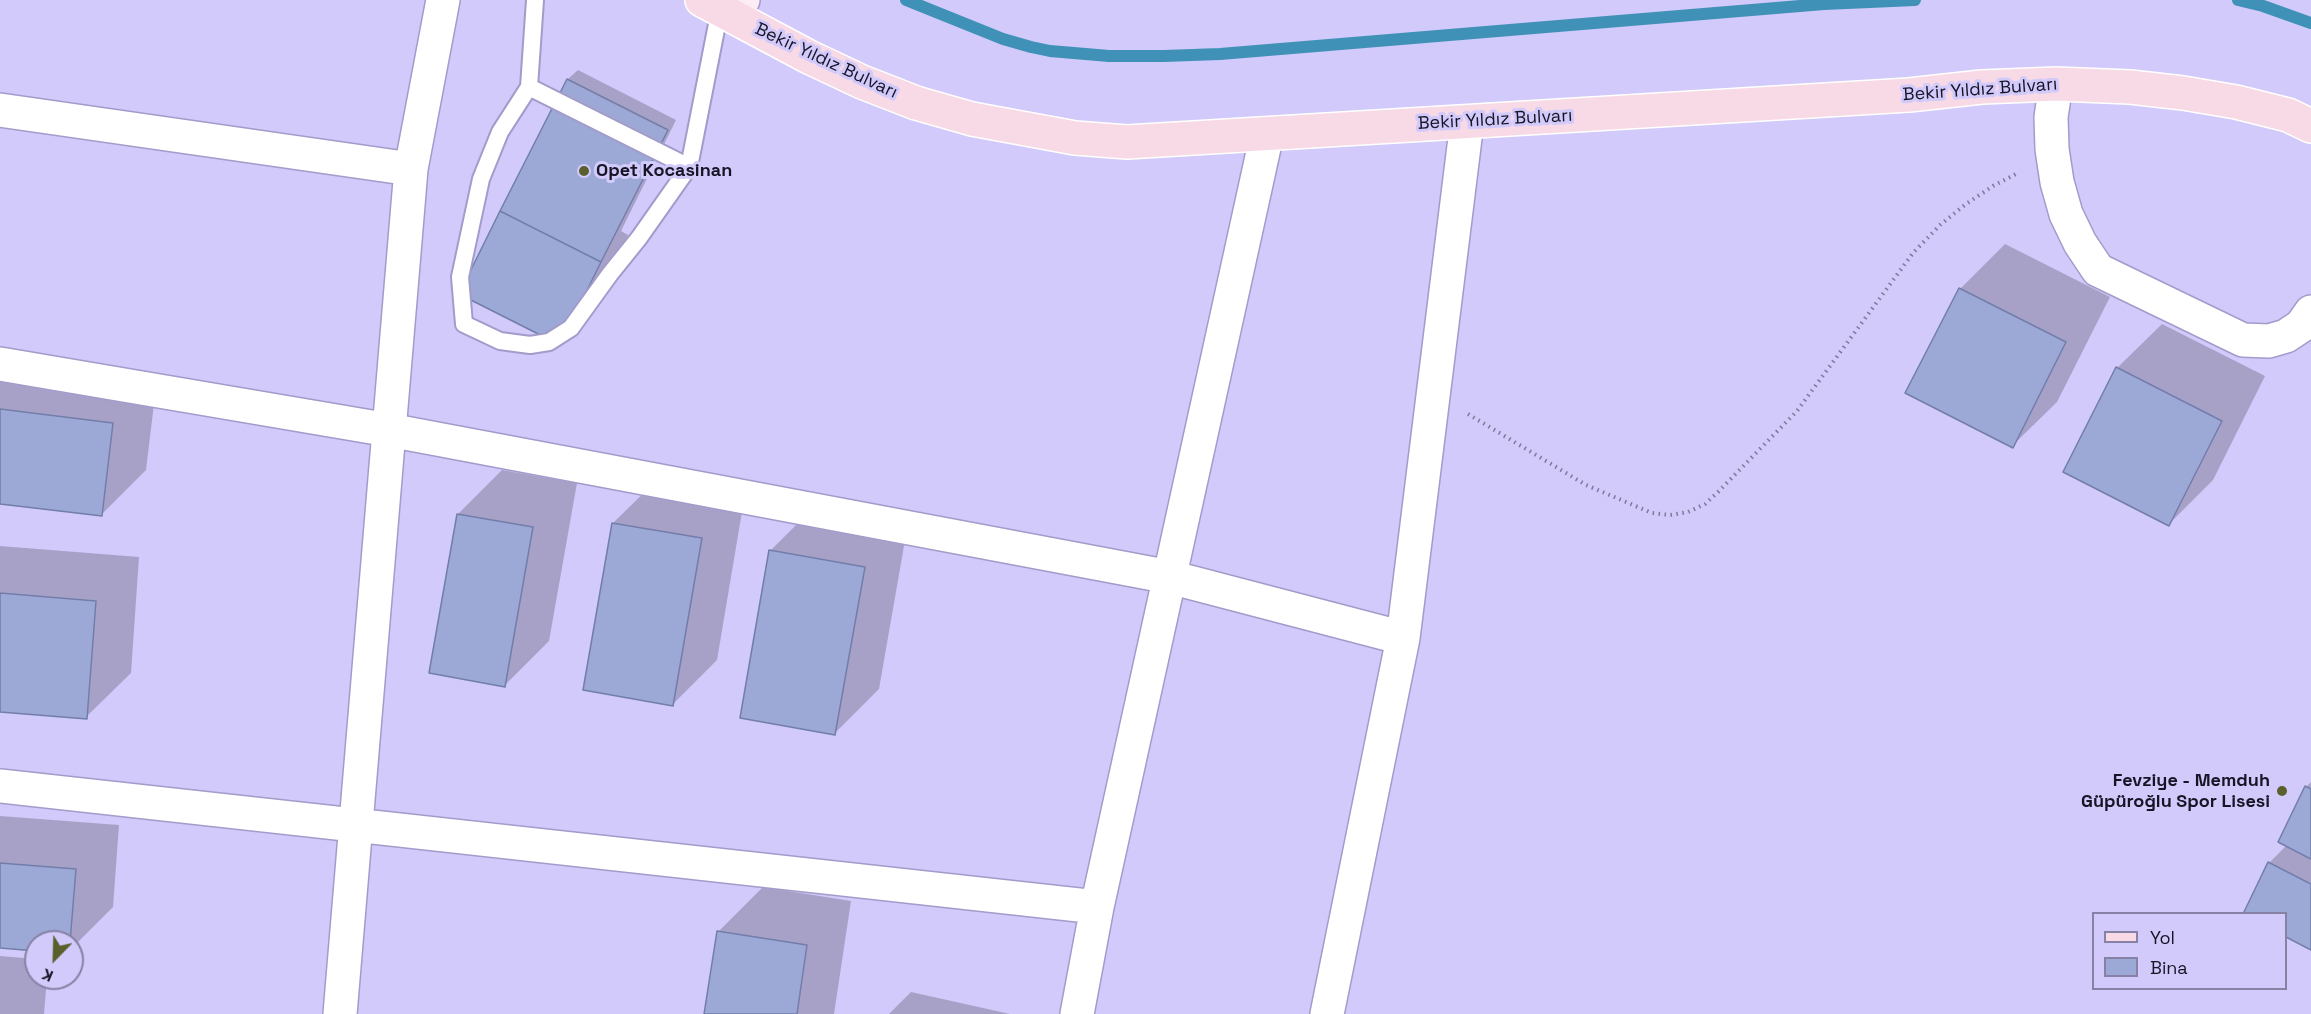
<!DOCTYPE html>
<html>
<head>
<meta charset="utf-8">
<style>
	body { margin:0 }
	#map { position:relative; width:2311px; height:1014px; overflow:hidden; background:#d1cafa; font-family:"Space Grotesk",sans-serif }
	canvas { display:block }
	.legend { position:absolute; left:2092px; top:912px; width:195px; height:78px; box-sizing:border-box; background:#d1cafa; border:2px solid #8781a5; margin:0; padding:8px 10px; list-style:none; font-size:18px; color:#171425 }
	.legend li { display:flex; align-items:center; gap:12px; height:30px }
	.legend b { width:30px; border:2px solid #8781a5 }
	.north { position:absolute; left:24px; top:930px; width:60px; height:60px; box-sizing:border-box; background:#d1cafa; border:2px solid #8781a5; border-radius:50%; rotate:203deg; font-size:16px; font-weight:700; line-height:24px; text-align:center; color:#171425 }
	.north::after { content:''; display:block; margin:auto; width:21px; height:27px; background:#5b5f2c; clip-path:polygon(50% 0,100% 100%,50% 72%,0 100%) }
</style>
</head>
<body>
<div id="map">
<canvas width="2311" height="1014"></canvas>
<ul class="legend">
<li><b style="height:8px;background:#f8dae6"></b>Yol</li>
<li><b style="height:16px;background:#9ca9d7"></b>Bina</li>
</ul>
<div class="north">K</div>
</div>
<script>
const ctx = document.querySelector('canvas').getContext('2d');
ctx.lineJoin = 'round';
function fillPath(path, color) {
  ctx.fillStyle = color;
  ctx.fill(path, 'evenodd');
}
function poly(rows) {
  const path = new Path2D();
  for (const r of rows) {
    path.moveTo(r[0], r[1]);
    for (let i = 2; i < r.length; i += 2) path.lineTo(r[i], r[i + 1]);
  }
  return path;
}
function trace(path, color, width, dash) {
  ctx.strokeStyle = color;
  ctx.lineWidth = width;
  ctx.lineCap = dash ? 'butt' : 'round';
  ctx.setLineDash(dash || []);
  ctx.stroke(path);
}
function label(font, color, halo, rows, align = 'center') {
  ctx.font = font + ' "Space Grotesk",sans-serif';
  ctx.lineWidth = 6;
  ctx.setLineDash([]);
  ctx.textBaseline = 'middle';
  ctx.strokeStyle = halo;
  ctx.fillStyle = color;
  for (const [text, x, y, turn = 0] of rows) {
    ctx.save();
    ctx.translate(x, y);
    ctx.rotate((+turn || 0) * Math.PI / 180);
    ctx.textAlign = isNaN(turn) ? turn : align;
    if (halo) ctx.strokeText(text, 0, 0);
    ctx.fillText(text, 0, 0);
    ctx.restore();
  }
}
fillPath(poly([
	[578,70,676,120,621,231,628,235,587,316,461,293,568,79],
	[2005,244,2110,297,2057,402,2012,446,1960,289],
	[2162,324,2265,376,2213,480,2168,525,2117,368],
	[0,360,157,379,146,470,102,514,0,502],
	[502,470,577,483,549,641,505,685,458,514],
	[658,479,745,494,717,660,672,705,584,689,613,523],
	[815,506,908,523,879,689,835,733,770,551],
	[0,546,139,557,131,673,86,717,0,711],
	[2311,782,2311,948,2286,935,2286,914,2269,863,2287,845,2280,842,2306,787],
	[0,816,119,825,113,907,72,948,72,942,36,942,36,949,0,946],
	[763,887,851,901,834,1014,706,1014,718,932],
	[0,956,36,959,36,978,47,978,44,1014,0,1014],
	[911,992,1010,1014,889,1014]
]), '#0003');
trace(poly([
	[906,0,1003,39,1031,47,1050,51,1109,56,1164,56,1220,54,1824,4,1915,0],
	[2238,0,2263,6,2311,23]
]), '#4091b8', 12);
const building = poly([
	[567,79,668,130,601,262,500,211,567,79],
	[500,211,601,262,560,345,459,294,500,211],
	[1959,288,2066,342,2013,448,1905,393,1959,288],
	[2116,367,2222,421,2169,526,2063,472,2116,367],
	[0,409,113,423,102,516,0,504,0,409],
	[457,514,533,527,505,687,429,673,457,514],
	[612,523,702,538,673,706,583,690,612,523],
	[769,550,865,567,835,735,740,718,769,550],
	[0,593,96,601,87,719,0,712,0,593],
	[2305,786,2311,789,2311,859,2278,842,2305,786],
	[2268,862,2311,884,2311,950,2286,937,2286,914,2243,914,2268,862],
	[0,863,76,869,70,942,36,942,36,951,0,948,0,863],
	[717,931,807,945,797,1014,704,1014,717,931]
]);
fillPath(building, '#9ca9d7');
trace(building, '#727ea9', 1.5);
const lane = poly([
	[535,0,529,87,689,167,720,9],
	[529,87,500,132,481,179,460,277,464,324,500,341,530,345,549,342,571,328,610,274,639,238,689,167]
]);
const street = poly([
	[2056,84,2051,117,2052,149,2057,182,2066,214,2080,243,2098,270,2243,340,2269,341,2286,336,2301,326,2311,312],
	[0,110,411,169],
	[0,364,389,430,1170,577,1403,638],
	[0,786,1097,907],
	[340,1014,411,169,443,0],
	[1077,1014,1097,907,1267,134],
	[1327,1014,1403,638,1467,122]
]);
const secondary = poly([
	[720,9,743,0]
]);
const primary = poly([
	[702,0,809,57,862,82,916,103,972,119,1075,138,1127,142,1909,95,1982,87,2056,84,2130,87,2183,93,2236,102,2288,115,2311,126]
]);
trace(lane, '#a39bca', 20);
trace(street, '#a39bca', 36);
trace(secondary, '#a39bca', 36);
trace(primary, '#fff', 36);
trace(poly([
	[1468,414,1586,485,1652,513,1670,515,1688,512,1705,504,1718,492,1797,411,1913,253,1940,225,1966,204,1993,186,2018,173]
]), '#7e799b', 4, [1.5, 4.5]);
trace(lane, '#fff', 16);
trace(street, '#fff', 33);
trace(secondary, '#fbedf3', 33);
trace(primary, '#f8dae6', 33);
for (const [x, y, r, color] of [
	[584,171,6,"#5b5f2c"],
	[2282,791,6,"#5b5f2c"]
]) {
  const dot = new Path2D();
  dot.arc(x, y, r, 0, 2 * Math.PI);
  ctx.fillStyle = color;
  ctx.fill(dot);
  trace(dot, '#d1cafa', 2);
}
label('18px', '#171425', '#d1cafa', [
	["Bekir Yıldız Bulvarı",826,61,25],
	["Bekir Yıldız Bulvarı",1980,90,-4],
	["Bekir Yıldız Bulvarı",1495,120,-3]
]);
label('bold 18px', '#171425', '#d1cafa', [
	["Opet Kocasinan",596,171],
	["Fevziye - Memduh",2270,781,"right"],
	["Güpüroğlu Spor Lisesi",2270,802,"right"]
], 'left');
</script>
</body>
</html>
